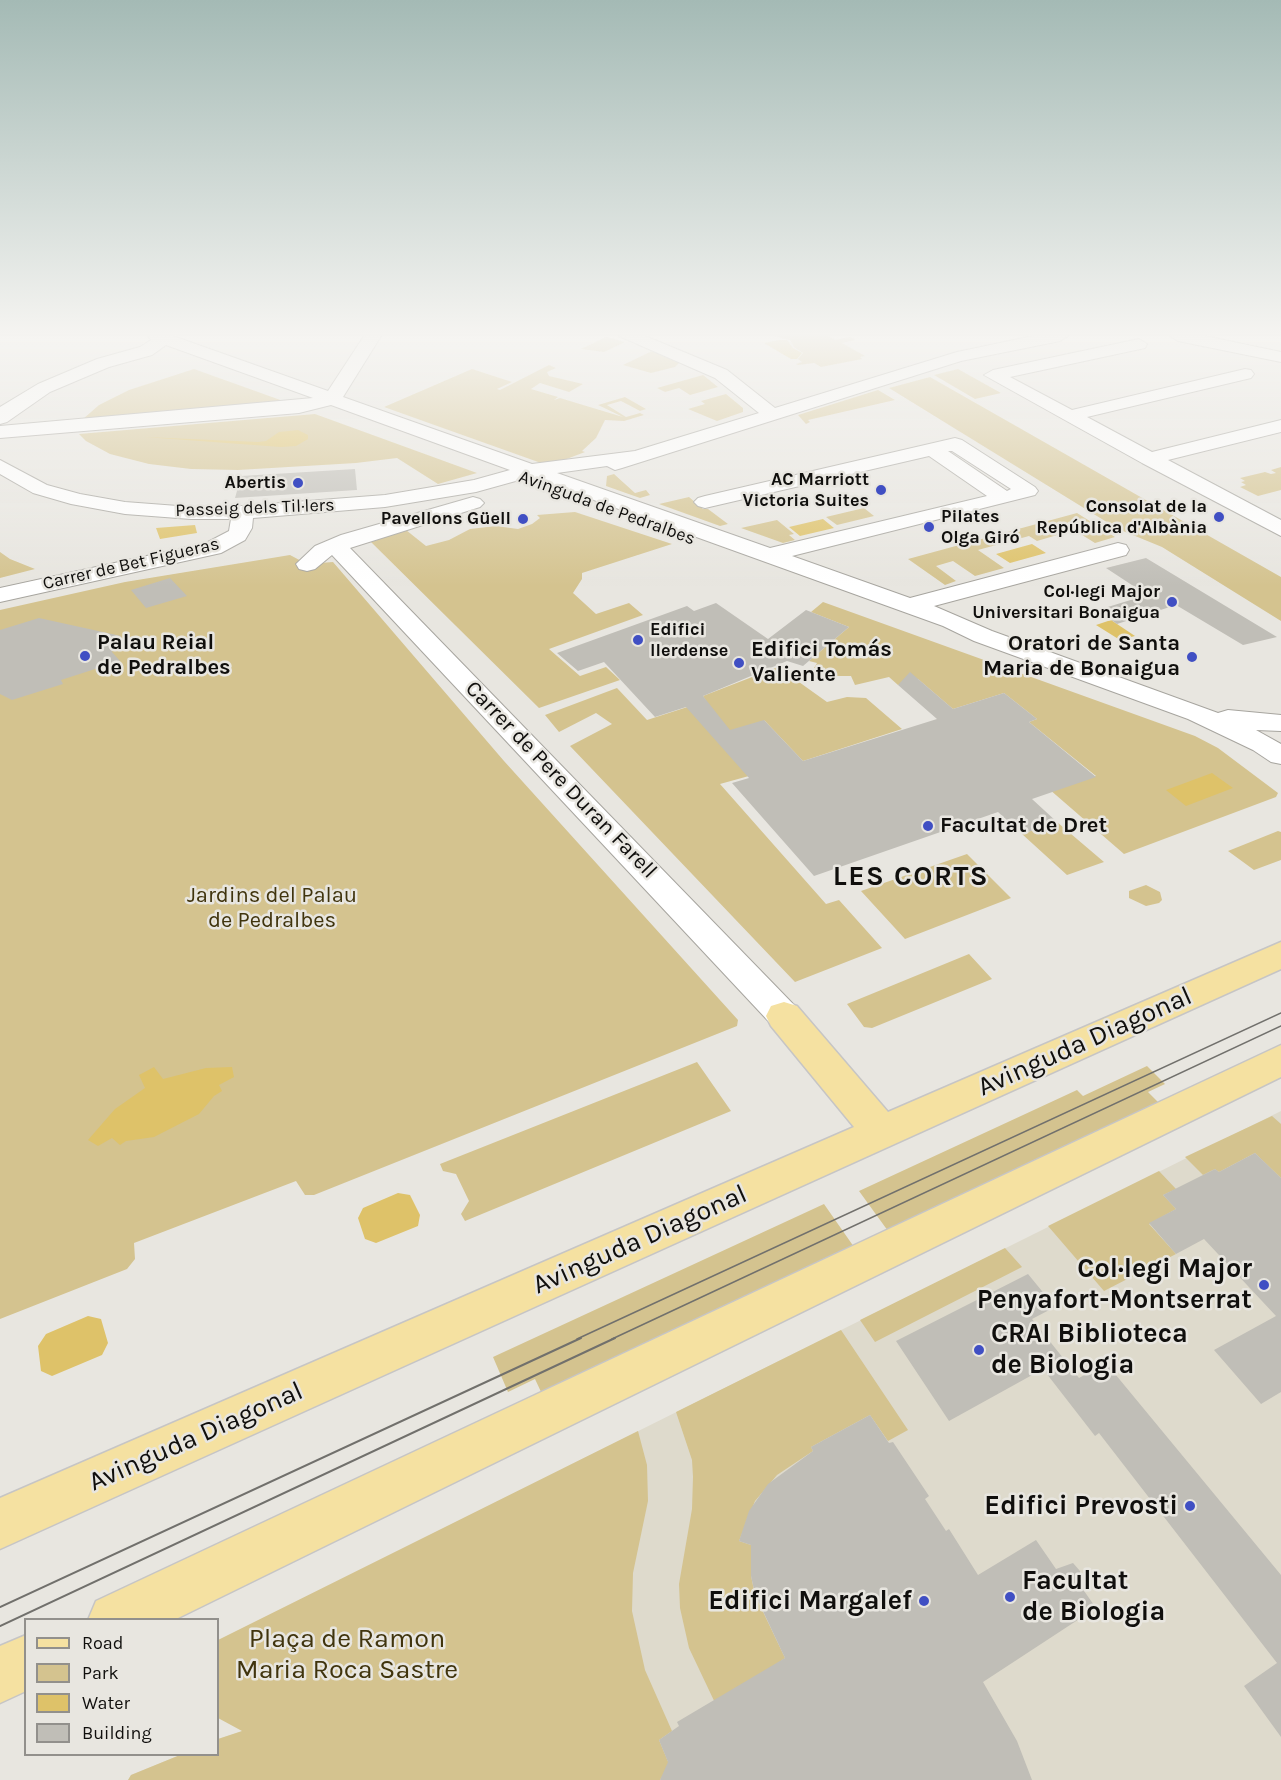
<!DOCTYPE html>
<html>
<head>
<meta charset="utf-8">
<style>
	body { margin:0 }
	#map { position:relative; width:1281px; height:1780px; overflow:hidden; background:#e8e6e0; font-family:Karla,sans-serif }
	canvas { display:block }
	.legend { position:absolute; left:24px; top:1618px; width:195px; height:138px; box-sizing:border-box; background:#e8e6e0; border:2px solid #92908c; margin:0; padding:8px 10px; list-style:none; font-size:18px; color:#100f0d }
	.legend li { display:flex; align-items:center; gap:12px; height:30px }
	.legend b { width:30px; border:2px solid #92908c }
</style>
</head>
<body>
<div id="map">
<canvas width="1281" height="1780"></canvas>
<ul class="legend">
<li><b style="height:8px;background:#f5e1a1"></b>Road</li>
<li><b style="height:16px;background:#d4c38f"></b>Park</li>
<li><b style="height:16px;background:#dec269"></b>Water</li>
<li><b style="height:16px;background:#c0beb7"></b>Building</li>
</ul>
</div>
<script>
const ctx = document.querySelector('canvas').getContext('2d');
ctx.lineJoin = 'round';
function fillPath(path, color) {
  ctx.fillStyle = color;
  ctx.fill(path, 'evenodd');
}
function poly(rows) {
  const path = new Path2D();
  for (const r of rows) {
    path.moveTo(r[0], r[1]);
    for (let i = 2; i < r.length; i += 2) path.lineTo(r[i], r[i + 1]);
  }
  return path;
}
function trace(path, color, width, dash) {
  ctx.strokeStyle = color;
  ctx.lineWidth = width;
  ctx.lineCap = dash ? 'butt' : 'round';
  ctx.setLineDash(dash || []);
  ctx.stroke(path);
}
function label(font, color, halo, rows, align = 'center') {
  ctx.font = font + ' Karla,sans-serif';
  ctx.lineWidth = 5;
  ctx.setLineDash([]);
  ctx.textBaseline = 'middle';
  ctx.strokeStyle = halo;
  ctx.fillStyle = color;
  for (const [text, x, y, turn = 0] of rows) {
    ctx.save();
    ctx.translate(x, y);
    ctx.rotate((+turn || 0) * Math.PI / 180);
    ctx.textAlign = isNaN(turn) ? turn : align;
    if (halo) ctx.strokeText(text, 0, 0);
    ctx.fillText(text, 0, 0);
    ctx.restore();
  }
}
fillPath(poly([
	[1281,1111,1281,1780,128,1780,131,1775,180,1755,218,1754,218,1739,243,1731,564,1468]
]), '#dedacc');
fillPath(poly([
	[775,336,828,336,835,340,850,337,855,340,842,343,865,356,860,357,862,359,821,367,814,363,798,365,796,364,802,362,798,359,803,353,794,347,790,340],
	[606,337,625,342,604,352,581,349],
	[652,351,679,363,675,367,651,373,623,365],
	[549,365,556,368,547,372,549,376,583,384,569,392,540,383,531,389,558,397,554,400,560,398,623,417,598,405,625,397,646,409,640,411,621,401,607,405,626,417,640,413,644,415,624,421,605,420,596,438,582,451,585,452,564,460,541,463,384,407,472,369,512,382,497,389,500,390],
	[194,369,286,402,83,419,99,405,129,390],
	[958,369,1001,393,975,399,934,375],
	[703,375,718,387,690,395,679,388,665,392,657,388],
	[930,377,1281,577,1281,621,1162,547,1118,529,889,388],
	[878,390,895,400,808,420,810,422,806,424,798,415],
	[726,394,743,408,743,412,717,421,688,409,705,404,701,401],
	[315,414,477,473,438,484,397,458,356,463,238,470,191,469,149,464,110,454,86,441,79,434],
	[1281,467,1281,490,1258,496,1240,487,1246,485,1241,482,1245,481,1240,478,1265,472,1271,474,1276,473,1271,470],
	[614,474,635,493,646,490,650,495,640,498,606,486,607,476],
	[689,497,703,509,708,509,728,524,720,526,659,504],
	[864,508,874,516,837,525,826,517],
	[575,512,672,544,582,573,582,579,573,593,596,614,629,603,643,615,549,649,580,676,606,667,620,680,539,708,371,542,406,530,426,546,449,540,470,529,496,526,518,529,532,524,540,518,537,515],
	[1077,513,1115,537,1095,543,1074,530,1037,541,1029,536,978,550,1004,568,975,576,953,561,936,566,956,581,945,585,908,559],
	[777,520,794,534,789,535,795,540,783,543,741,528],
	[0,552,10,559,35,569,0,578],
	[290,555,307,564,333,562,504,761,738,1020,737,1026,314,1195,305,1195,296,1181,134,1243,135,1259,127,1269,0,1319,0,610,125,582],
	[823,602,1195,736,1218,748,1278,793,1276,797,1124,854,1049,789,1096,776,1029,722,1037,719,1004,693,953,709,918,679,898,685,889,677,855,685,851,676,836,676,814,668,817,663,809,661,849,627,811,612],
	[778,667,827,702,847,697,866,698,902,729,803,761,764,720,785,766,720,784,826,904,839,900,882,948,795,982,570,746,612,724,596,713,559,732,545,715,617,688,647,720,706,701,703,696],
	[1057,822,1104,862,1067,875,1022,834],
	[1278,831,1281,832,1281,860,1254,870,1228,851],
	[967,854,1011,898,905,939,861,891],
	[1146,885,1160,892,1162,900,1159,903,1146,906,1129,898,1129,891],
	[969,954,992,979,872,1028,864,1027,847,1004],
	[697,1062,731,1111,465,1221,461,1214,469,1201,456,1174,443,1171,440,1164],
	[1147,1066,1165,1084,1148,1092,1158,1102,888,1231,859,1191,1077,1090,1083,1096],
	[1272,1116,1281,1124,1281,1178,1255,1153,1219,1172,1215,1169,1203,1175,1185,1157],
	[1159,1171,1176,1189,1163,1195,1176,1209,1149,1224,1176,1254,1104,1291,1048,1226],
	[824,1204,854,1247,542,1394,535,1379,508,1392,493,1357],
	[1005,1248,1022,1267,875,1342,860,1320],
	[841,1330,908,1430,888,1441,870,1415,811,1447,813,1451,777,1475,755,1501,739,1541,751,1545,751,1576,755,1595,785,1658,717,1707,689,1648,680,1608,679,1584,692,1509,693,1477,692,1460,676,1412],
	[638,1431,647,1465,648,1501,633,1573,632,1611,645,1670,672,1731,659,1740,669,1764,660,1780,128,1780,131,1775,180,1755,218,1754,218,1739,242,1731,218,1718,218,1640]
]), '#d4c38f');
fillPath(poly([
	[779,340,787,340,793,348,802,353,797,359,791,359,764,343],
	[298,430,308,435,308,439,296,446,281,447,145,437,258,442,266,441,279,432],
	[823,519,834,528,800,536,789,527],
	[195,525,197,533,160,539,156,528],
	[1032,544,1046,553,1010,563,996,554],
	[1111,620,1135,636,1120,640,1096,625],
	[1212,773,1233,788,1186,806,1166,790],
	[154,1067,163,1079,206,1068,232,1067,234,1077,219,1085,222,1091,214,1096,199,1114,154,1137,126,1141,120,1145,112,1138,98,1146,88,1140,115,1109,145,1088,139,1075],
	[398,1193,410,1195,420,1215,418,1226,376,1243,365,1239,358,1218,363,1208],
	[88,1316,101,1319,108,1343,102,1355,52,1376,41,1371,38,1346,46,1334]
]), '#dec269');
fillPath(poly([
	[355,469,357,490,235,498,241,476],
	[1146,558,1277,637,1243,645,1176,605,1117,624,1098,610,1147,595,1106,568],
	[170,578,187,596,146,608,131,590],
	[716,603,768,639,806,610,849,627,803,666,787,661,703,696,730,730,764,720,803,761,937,719,898,685,910,672,953,709,1004,693,1037,719,1029,722,1096,777,1032,799,1057,822,1022,834,998,812,814,876,732,783,749,778,686,707,655,717,604,662,578,671,557,653,687,606,694,611],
	[39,618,121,636,112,652,120,661,61,680,63,684,12,700,0,694,0,630],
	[1255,1153,1281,1178,1281,1392,1261,1404,1214,1350,1276,1316,1204,1239,1176,1254,1149,1223,1176,1209,1163,1195,1215,1169,1219,1172],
	[1028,1274,1055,1307,1032,1319,1079,1378,1106,1363,1281,1575,1281,1737,1244,1686,1277,1663,1099,1433,1095,1436,1043,1369,949,1421,896,1341],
	[870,1415,889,1443,893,1442,929,1496,925,1499,946,1531,949,1529,978,1575,1036,1540,1056,1569,1073,1563,1080,1571,1082,1588,1096,1608,983,1682,1017,1741,1032,1780,660,1780,668,1762,659,1740,679,1726,677,1722,785,1658,755,1594,751,1576,751,1545,739,1541,749,1511,768,1484,813,1451,811,1447]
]), '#c0beb7');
const minor = poly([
	[148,336,173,336,328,391,364,336,381,336,343,397,532,464,635,451,759,413,715,378,619,336,645,336,727,370,775,408,957,352,1033,336,1068,336,1060,341,961,361,622,468,615,470,607,466,557,473,770,548,987,496,929,456,705,508,698,506,694,502,698,498,705,496,955,438,962,440,1035,487,1038,491,1035,495,792,556,910,598,1118,543,1126,545,1129,550,1126,555,934,606,992,631,1218,713,1228,710,1281,715,1281,731,1256,730,1281,744,1281,764,1271,762,1253,750,1188,719,974,641,943,626,530,477,476,492,385,507,253,518,252,528,245,540,221,553,0,602,0,588,206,543,229,531,231,519,191,519,125,514,71,504,33,493,0,474,0,460,47,485,80,494,125,502,191,507,243,506,385,495,474,480,510,470,331,405,299,413,0,438,0,426,313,398,166,345,152,355,109,367,50,392,7,422,0,424,0,407,38,384,97,359,140,347,151,340,148,336],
	[948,451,952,451,1011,489,1007,491,948,451],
	[1170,336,1205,336,1281,352,1281,362,1178,341,1170,336],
	[1139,339,1147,344,1145,348,1010,377,1072,410,1245,369,1251,370,1254,374,1251,378,1087,417,1152,452,1281,420,1281,432,1168,460,1281,520,1281,536,1142,463,984,375,993,370,1139,339],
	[473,497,480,499,484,503,480,507,350,548,796,1007,801,1016,796,1025,784,1029,772,1025,332,555,315,569,307,571,299,569,296,564,315,546,341,535,473,497]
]);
const major = poly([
	[1281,942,1281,969,0,1549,0,1498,854,1127,771,1026,766,1016,771,1006,784,1002,797,1006,888,1112,1281,942],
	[1281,1045,1281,1077,174,1620,88,1620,96,1601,1281,1045],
	[26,1635,26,1691,0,1703,0,1646,26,1635]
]);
trace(minor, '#a7a59f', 2);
trace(major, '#c6c5c5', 3);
fillPath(minor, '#fff');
fillPath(major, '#f5e1a1');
trace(poly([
	[577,1339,1281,1013],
	[612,1339,1281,1026]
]), '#71706c', 1.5);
trace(poly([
	[0,1607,581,1338],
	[0,1626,615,1338]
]), '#71706c', 2);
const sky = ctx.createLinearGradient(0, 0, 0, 586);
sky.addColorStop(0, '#a4bab5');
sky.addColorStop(0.57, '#f5f4f1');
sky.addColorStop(1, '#f5f4f100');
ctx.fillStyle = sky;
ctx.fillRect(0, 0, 1281, 586);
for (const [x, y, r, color] of [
	[298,483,6,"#404fc3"],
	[881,490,6,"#404fc3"],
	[1219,517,6,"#404fc3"],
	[523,519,6,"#404fc3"],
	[929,527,6,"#404fc3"],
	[1172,602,6,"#404fc3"],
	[638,640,6,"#404fc3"],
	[85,656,6,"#404fc3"],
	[1192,657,6,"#404fc3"],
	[739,663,6,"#404fc3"],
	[928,826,6,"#404fc3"],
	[1264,1285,6,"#404fc3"],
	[979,1350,6,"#404fc3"],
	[1190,1506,6,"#404fc3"],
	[1010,1597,6,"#404fc3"],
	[924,1601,6,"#404fc3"]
]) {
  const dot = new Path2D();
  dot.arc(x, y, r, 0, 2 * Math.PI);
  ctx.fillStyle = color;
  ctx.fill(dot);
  trace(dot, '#e8e6e0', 2);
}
label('bold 18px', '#100f0d', '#e8e6e0', [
	["AC Marriott",869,480],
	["Victoria Suites",869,501],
	["Abertis",286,483],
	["Consolat de la",1207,507],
	["República d'Albània",1207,528],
	["Pilates",941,517,"left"],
	["Olga Giró",941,538,"left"],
	["Pavellons Güell",511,519],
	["Col·legi Major",1160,592],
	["Universitari Bonaigua",1160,613],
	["Edifici",650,630,"left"],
	["Ilerdense",650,651,"left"]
], 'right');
label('18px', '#100f0d', '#e8e6e0', [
	["Passeig dels Til·lers",255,508,-2],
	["Avinguda de Pedralbes",607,508,20],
	["Carrer de Bet Figueras",131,564,-13]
]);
label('bold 22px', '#100f0d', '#e8e6e0', [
	["Palau Reial",97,643],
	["de Pedralbes",97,668],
	["Oratori de Santa",1180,644,"right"],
	["Maria de Bonaigua",1180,669,"right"],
	["Edifici Tomás",751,650],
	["Valiente",751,675],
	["Facultat de Dret",940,826]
], 'left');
label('22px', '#100f0d', '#e8e6e0', [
	["Carrer de Pere Duran Farell",561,780,46]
]);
label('22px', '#40340d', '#e8e6e0', [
	["Jardins del Palau",272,896],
	["de Pedralbes",272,921]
]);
label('27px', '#100f0d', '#e8e6e0', [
	["Avinguda Diagonal",1085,1042,-24],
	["Avinguda Diagonal",640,1240,-24],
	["Avinguda Diagonal",196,1437,-24]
]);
label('bold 27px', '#100f0d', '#e8e6e0', [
	["Col·legi Major",1252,1269],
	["Penyafort-Montserrat",1252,1300],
	["CRAI Biblioteca",991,1334,"left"],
	["de Biologia",991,1365,"left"],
	["Edifici Prevosti",1178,1506],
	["Facultat",1022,1581,"left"],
	["de Biologia",1022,1612,"left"],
	["Edifici Margalef",912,1601]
], 'right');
label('27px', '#40340d', '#e8e6e0', [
	["Plaça de Ramon",347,1639],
	["Maria Roca Sastre",347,1670]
]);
ctx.letterSpacing = '1.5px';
label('bold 28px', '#100f0d', '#e8e6e0', [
	["LES CORTS",911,877]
]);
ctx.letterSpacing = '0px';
</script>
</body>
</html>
